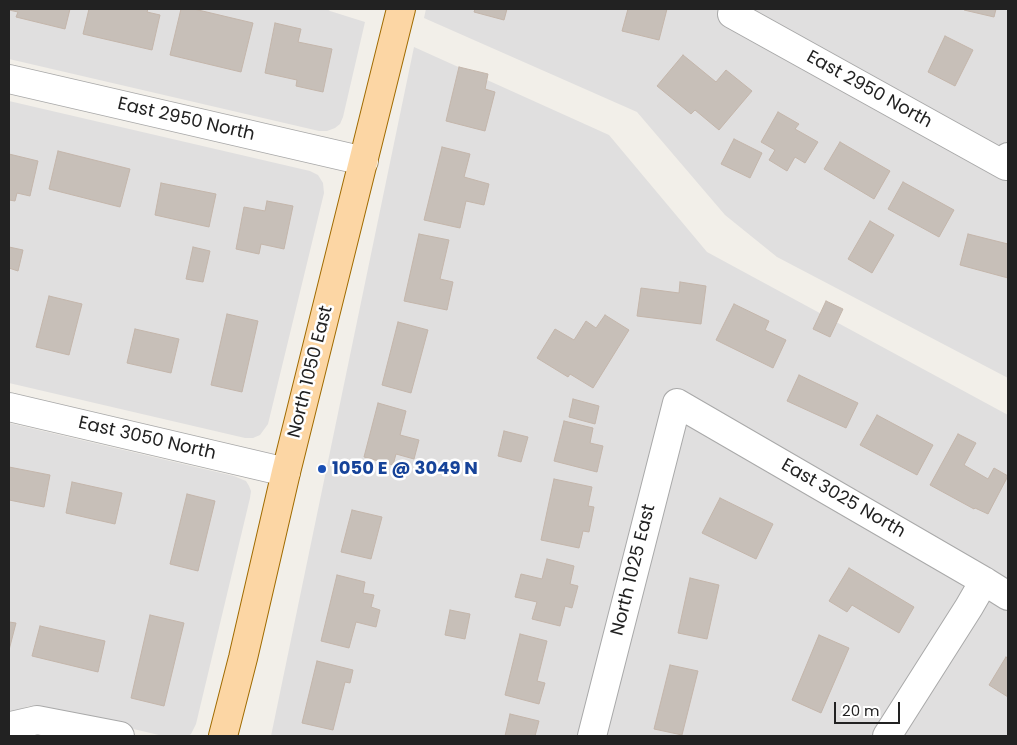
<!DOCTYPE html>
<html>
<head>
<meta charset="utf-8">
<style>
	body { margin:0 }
	#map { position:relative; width:1017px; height:745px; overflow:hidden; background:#f2efe9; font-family:Poppins,sans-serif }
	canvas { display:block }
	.frame { position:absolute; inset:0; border:10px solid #222; pointer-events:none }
	.scale { position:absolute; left:834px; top:702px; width:66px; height:22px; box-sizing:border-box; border:2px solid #222; border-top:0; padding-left:6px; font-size:15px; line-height:18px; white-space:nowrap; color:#222; -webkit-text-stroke:4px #fff; paint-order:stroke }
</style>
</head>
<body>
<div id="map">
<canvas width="1017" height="745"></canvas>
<div class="frame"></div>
<div class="scale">20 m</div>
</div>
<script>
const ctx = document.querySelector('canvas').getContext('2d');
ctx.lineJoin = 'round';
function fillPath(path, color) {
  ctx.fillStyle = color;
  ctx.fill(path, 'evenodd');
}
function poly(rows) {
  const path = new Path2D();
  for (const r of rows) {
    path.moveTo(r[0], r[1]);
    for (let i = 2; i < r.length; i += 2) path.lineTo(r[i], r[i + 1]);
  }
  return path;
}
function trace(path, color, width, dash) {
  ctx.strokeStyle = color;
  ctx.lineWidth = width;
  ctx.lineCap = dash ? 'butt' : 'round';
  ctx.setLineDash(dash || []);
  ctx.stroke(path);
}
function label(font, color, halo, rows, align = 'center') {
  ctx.font = font + ' Poppins,sans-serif';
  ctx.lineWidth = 5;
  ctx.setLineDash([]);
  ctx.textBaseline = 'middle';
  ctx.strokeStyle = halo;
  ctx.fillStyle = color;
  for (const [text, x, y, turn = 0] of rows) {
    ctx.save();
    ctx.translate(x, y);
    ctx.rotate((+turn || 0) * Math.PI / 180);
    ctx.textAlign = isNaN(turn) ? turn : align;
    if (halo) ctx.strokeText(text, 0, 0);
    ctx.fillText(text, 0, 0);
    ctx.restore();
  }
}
fillPath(poly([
	[9,9,327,9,330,11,365,22,343,117,340,124,335,128,327,131,319,131,9,59],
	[426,9,1008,9,1008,378,777,257,725,215,637,112,424,18],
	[414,47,609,135,707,252,1008,415,1008,736,271,736],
	[9,101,310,171,318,175,323,183,324,193,268,424,260,435,253,438,245,438,9,383],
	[9,423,234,476,246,481,249,486,251,491,250,498,196,724,191,734,188,736,163,736,41,707,29,706,9,713]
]), '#e0dfdf');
const building = poly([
	[9,9,70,9,65,29,16,17,18,12,9,10,9,9],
	[89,9,148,9,147,12,160,15,152,50,83,34,89,9],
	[181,9,194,9,253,23,241,72,170,55,181,9],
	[475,9,507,9,504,20,474,12,475,9],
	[628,9,667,9,659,40,622,31,628,9],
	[964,9,996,9,994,17,964,10,964,9],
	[275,23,301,29,298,42,332,49,323,92,296,86,297,80,265,73,275,23],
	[945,36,973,50,955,86,928,72,945,36],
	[683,55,716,82,726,70,752,91,719,130,695,110,691,114,657,86,683,55],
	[459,67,488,74,485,89,495,92,485,131,446,121,459,67],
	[778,112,799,124,795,129,818,142,805,163,795,157,787,171,769,160,775,150,761,142,778,112],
	[734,139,762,153,750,178,721,164,734,139],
	[840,142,890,171,874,199,824,169,840,142],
	[442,147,470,154,464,177,489,184,484,205,466,201,460,228,424,220,442,147],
	[58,151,130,169,120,207,49,189,58,151],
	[9,154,38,161,30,196,17,193,15,201,9,200,9,154],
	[903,182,954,210,939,237,888,209,903,182],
	[161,183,216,194,209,227,155,215,161,183],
	[267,201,293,206,284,249,261,244,259,254,236,249,244,207,265,211,267,201],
	[870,221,894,235,872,273,848,259,870,221],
	[419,234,449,240,440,279,453,282,447,310,404,301,419,234],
	[968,234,1008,244,1008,278,960,265,968,234],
	[9,247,23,250,18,271,9,268,9,247],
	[193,247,210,251,203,282,186,279,193,247],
	[680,282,706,286,701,324,637,316,641,288,679,293,680,282],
	[49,296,82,304,69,355,36,347,49,296],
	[826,301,843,309,830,337,813,329,826,301],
	[734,304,769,321,765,330,786,340,773,368,716,340,734,304],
	[227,314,258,321,242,392,211,385,227,314],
	[605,315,629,330,593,388,570,374,568,377,537,358,555,329,574,340,586,321,596,328,605,315],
	[398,322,428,330,411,393,382,385,398,322],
	[135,329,179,339,171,373,127,363,135,329],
	[799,375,858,403,846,428,787,401,799,375],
	[573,399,599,406,595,424,569,417,573,399],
	[378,403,406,411,400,435,419,440,414,459,396,454,393,465,364,457,378,403],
	[877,415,933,445,917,475,860,445,877,415],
	[564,421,593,428,590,443,603,446,597,472,554,461,564,421],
	[504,431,528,437,521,462,498,456,504,431],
	[958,434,976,443,964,465,988,479,994,468,1008,476,988,514,975,508,974,509,930,485,958,434],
	[9,467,50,475,44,507,9,500,9,467],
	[554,479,592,487,588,506,594,507,589,532,583,531,579,548,541,540,554,479],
	[72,482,122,493,115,524,66,513,72,482],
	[187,494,215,501,198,571,170,564,187,494],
	[720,498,773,524,756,559,702,533,720,498],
	[352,510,382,517,371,559,341,552,352,510],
	[547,559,574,566,570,584,578,586,572,608,565,606,560,626,532,619,537,602,515,597,521,574,542,579,547,559],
	[849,568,914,607,899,633,852,605,847,612,829,601,849,568],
	[337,575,365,582,363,593,374,595,371,607,380,610,376,627,356,622,349,648,321,641,337,575],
	[690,578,719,585,707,639,678,633,690,578],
	[450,610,470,614,465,639,445,635,450,610],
	[150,615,184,623,164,706,131,698,150,615],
	[9,622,16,623,9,650,9,622],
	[40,626,105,641,98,672,32,656,40,626],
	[520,634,547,641,537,681,545,683,539,704,505,695,520,634],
	[819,635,849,648,821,713,792,700,819,635],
	[1006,657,1008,659,1008,697,989,685,1006,657],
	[317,661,353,670,350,683,345,682,333,730,302,723,317,661],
	[670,665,698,671,682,735,654,729,670,665],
	[510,714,539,721,535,736,505,736,510,714]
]);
fillPath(building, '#c7bfb8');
trace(building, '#c4b6ab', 1);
const minor = poly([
	[734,9,732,14,1006,166,1008,157],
	[9,79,364,161],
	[9,407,286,472],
	[9,728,11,726,37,720,120,736],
	[592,736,677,403,984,581,1008,596],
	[887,736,969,607,984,581]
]);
const major = poly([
	[223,736,243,658,286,472,401,9]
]);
trace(minor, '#a9a9a9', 30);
trace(major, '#a06b00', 30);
trace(minor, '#fff', 28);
trace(major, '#fcd6a4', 28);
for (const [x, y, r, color] of [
	[322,469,5,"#1a4fb4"]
]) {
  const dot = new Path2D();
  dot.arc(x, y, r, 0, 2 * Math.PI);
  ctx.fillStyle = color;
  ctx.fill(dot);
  trace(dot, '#fff', 2);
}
label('18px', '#222', '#fff', [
	["East 2950 North",869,90,29],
	["East 2950 North",186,120,13],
	["North 1050 East",311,372,-76],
	["East 3050 North",147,439,13],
	["East 3025 North",843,499,30],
	["North 1025 East",634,570,-76]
]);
label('bold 18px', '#164399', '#fff', [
	["1050 E @ 3049 N",332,469]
], 'left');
</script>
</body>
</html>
